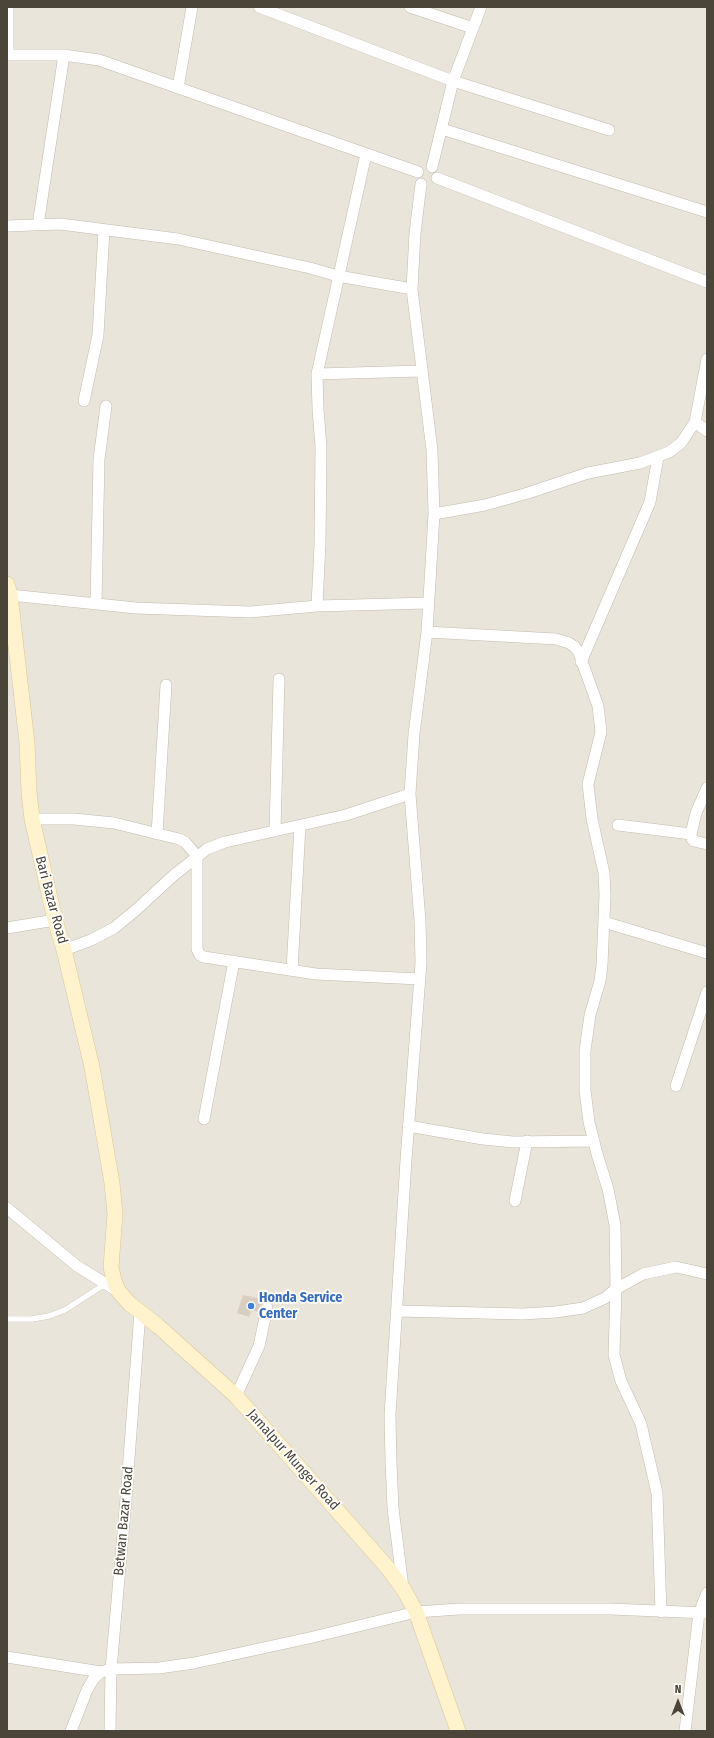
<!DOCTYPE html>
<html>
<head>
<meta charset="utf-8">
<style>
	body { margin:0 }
	#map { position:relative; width:714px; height:1738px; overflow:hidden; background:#f6f3ec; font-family:"Fira Sans Condensed",sans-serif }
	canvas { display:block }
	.frame { position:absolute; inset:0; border:8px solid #4b4439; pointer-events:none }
	.north { position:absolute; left:658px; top:1682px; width:40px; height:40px; -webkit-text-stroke:3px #fff; paint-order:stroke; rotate:0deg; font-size:11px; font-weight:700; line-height:16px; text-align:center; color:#4b4439 }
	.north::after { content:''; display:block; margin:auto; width:14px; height:18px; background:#4b4439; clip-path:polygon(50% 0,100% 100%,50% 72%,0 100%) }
</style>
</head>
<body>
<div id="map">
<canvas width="714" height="1738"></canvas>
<div class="frame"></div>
<div class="north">N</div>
</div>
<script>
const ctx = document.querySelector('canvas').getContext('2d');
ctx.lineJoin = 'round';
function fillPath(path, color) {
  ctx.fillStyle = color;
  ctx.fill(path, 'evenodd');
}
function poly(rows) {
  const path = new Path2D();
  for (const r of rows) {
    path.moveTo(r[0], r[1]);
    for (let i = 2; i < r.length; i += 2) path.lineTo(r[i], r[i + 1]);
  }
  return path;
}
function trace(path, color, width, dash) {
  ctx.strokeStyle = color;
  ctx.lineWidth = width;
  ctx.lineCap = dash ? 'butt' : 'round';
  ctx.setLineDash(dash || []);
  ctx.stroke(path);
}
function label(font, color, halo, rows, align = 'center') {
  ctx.font = font + ' "Fira Sans Condensed",sans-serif';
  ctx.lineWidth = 3.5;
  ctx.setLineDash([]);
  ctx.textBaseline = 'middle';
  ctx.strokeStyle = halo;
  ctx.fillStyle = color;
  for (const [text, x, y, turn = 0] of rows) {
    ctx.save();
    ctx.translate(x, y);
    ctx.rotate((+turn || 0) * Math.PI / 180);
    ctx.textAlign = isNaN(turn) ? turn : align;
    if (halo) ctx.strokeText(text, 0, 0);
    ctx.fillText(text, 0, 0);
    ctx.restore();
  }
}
fillPath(poly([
	[7,7,707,7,707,1731,7,1731]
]), '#eae5da');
fillPath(poly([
	[243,1295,257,1298,264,1302,260,1306,259,1312,252,1310,249,1317,237,1313]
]), '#d8cfc1');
const lane = poly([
	[7,1319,32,1319,49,1316,65,1310,105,1284]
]);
const street = poly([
	[8,7,8,55],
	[259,7,453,81,609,130],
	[410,7,473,28],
	[7,55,64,55,99,60,418,172],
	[178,88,192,7],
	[442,129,707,212],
	[432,167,453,81,481,7],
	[437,178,707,282],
	[38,225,64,55],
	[7,226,60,224,178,239,310,268,338,276,412,289],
	[317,374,421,371],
	[84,401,98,335,104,230],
	[695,422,707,431],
	[434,514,485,505,528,493,588,473,640,463,669,452,681,443,695,422,707,359],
	[10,595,136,608,250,612,317,606,429,603],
	[96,604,99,459,106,406],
	[317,606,320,544,321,447,318,409,317,374,366,154],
	[427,632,556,639,569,643,575,647,579,653,598,706,601,732,588,784,592,819,604,873,605,895,602,965,600,981,590,1015,585,1051,585,1090,589,1122,597,1154,608,1189,615,1225,616,1289,614,1355,621,1381,641,1424,657,1493,661,1612],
	[581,662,650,502,658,457],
	[707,788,696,813,691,834,692,839,694,841,707,844],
	[32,819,74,819,114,823,179,839,185,842,197,856,197,949,200,955,204,957,316,974,419,979],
	[618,825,691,834],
	[275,831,279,679],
	[157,834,166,685],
	[604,922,707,953],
	[7,928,55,920],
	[64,950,91,940,114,928,136,910,174,875,207,849,225,842,346,815,410,794],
	[292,970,300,826],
	[676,1086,707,992],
	[204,1119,234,961],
	[408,1126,483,1139,513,1142,594,1141],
	[515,1201,527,1141],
	[7,1208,77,1266,119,1292],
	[398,1311,523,1314,556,1312,583,1308,605,1298,616,1289,643,1274,676,1267,707,1274],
	[236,1396,259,1346,267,1308],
	[403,1588,393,1508,391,1462,390,1415,406,1160,421,963,420,921,410,794,414,734,427,632,434,514,432,450,412,289,415,233,421,184],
	[7,1657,101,1672],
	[71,1731,87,1690,94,1678,101,1672,111,1669,159,1668,194,1663,309,1638,416,1612,459,1609,610,1609,707,1613],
	[110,1731,111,1669,126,1499,140,1312],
	[685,1731,699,1613,707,1593]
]);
const secondary = poly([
	[7,584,10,595,27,743,29,792,32,819,55,920,64,950,92,1067,112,1183,115,1214,111,1267,114,1281,119,1292,130,1304,158,1326,236,1396,387,1567,404,1590,416,1612,458,1731]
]);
trace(lane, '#c2bbae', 6);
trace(street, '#c2bbae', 12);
trace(secondary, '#d6c79b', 16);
trace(lane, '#fff', 5.5);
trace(street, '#fff', 11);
trace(secondary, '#fff3cd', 15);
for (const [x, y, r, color] of [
	[251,1306,4,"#3f7fe0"]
]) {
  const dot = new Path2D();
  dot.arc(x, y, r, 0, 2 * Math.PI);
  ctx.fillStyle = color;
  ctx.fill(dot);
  trace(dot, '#fff', 1.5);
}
label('14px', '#4b4439', '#fff', [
	["Bari Bazar Road",51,900,75],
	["Jamalpur Munger Road",293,1460,48],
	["Betwan Bazar Road",124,1521,-85]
]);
label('bold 14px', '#366cbe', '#fff', [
	["Honda Service",259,1298],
	["Center",259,1314]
], 'left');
</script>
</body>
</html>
